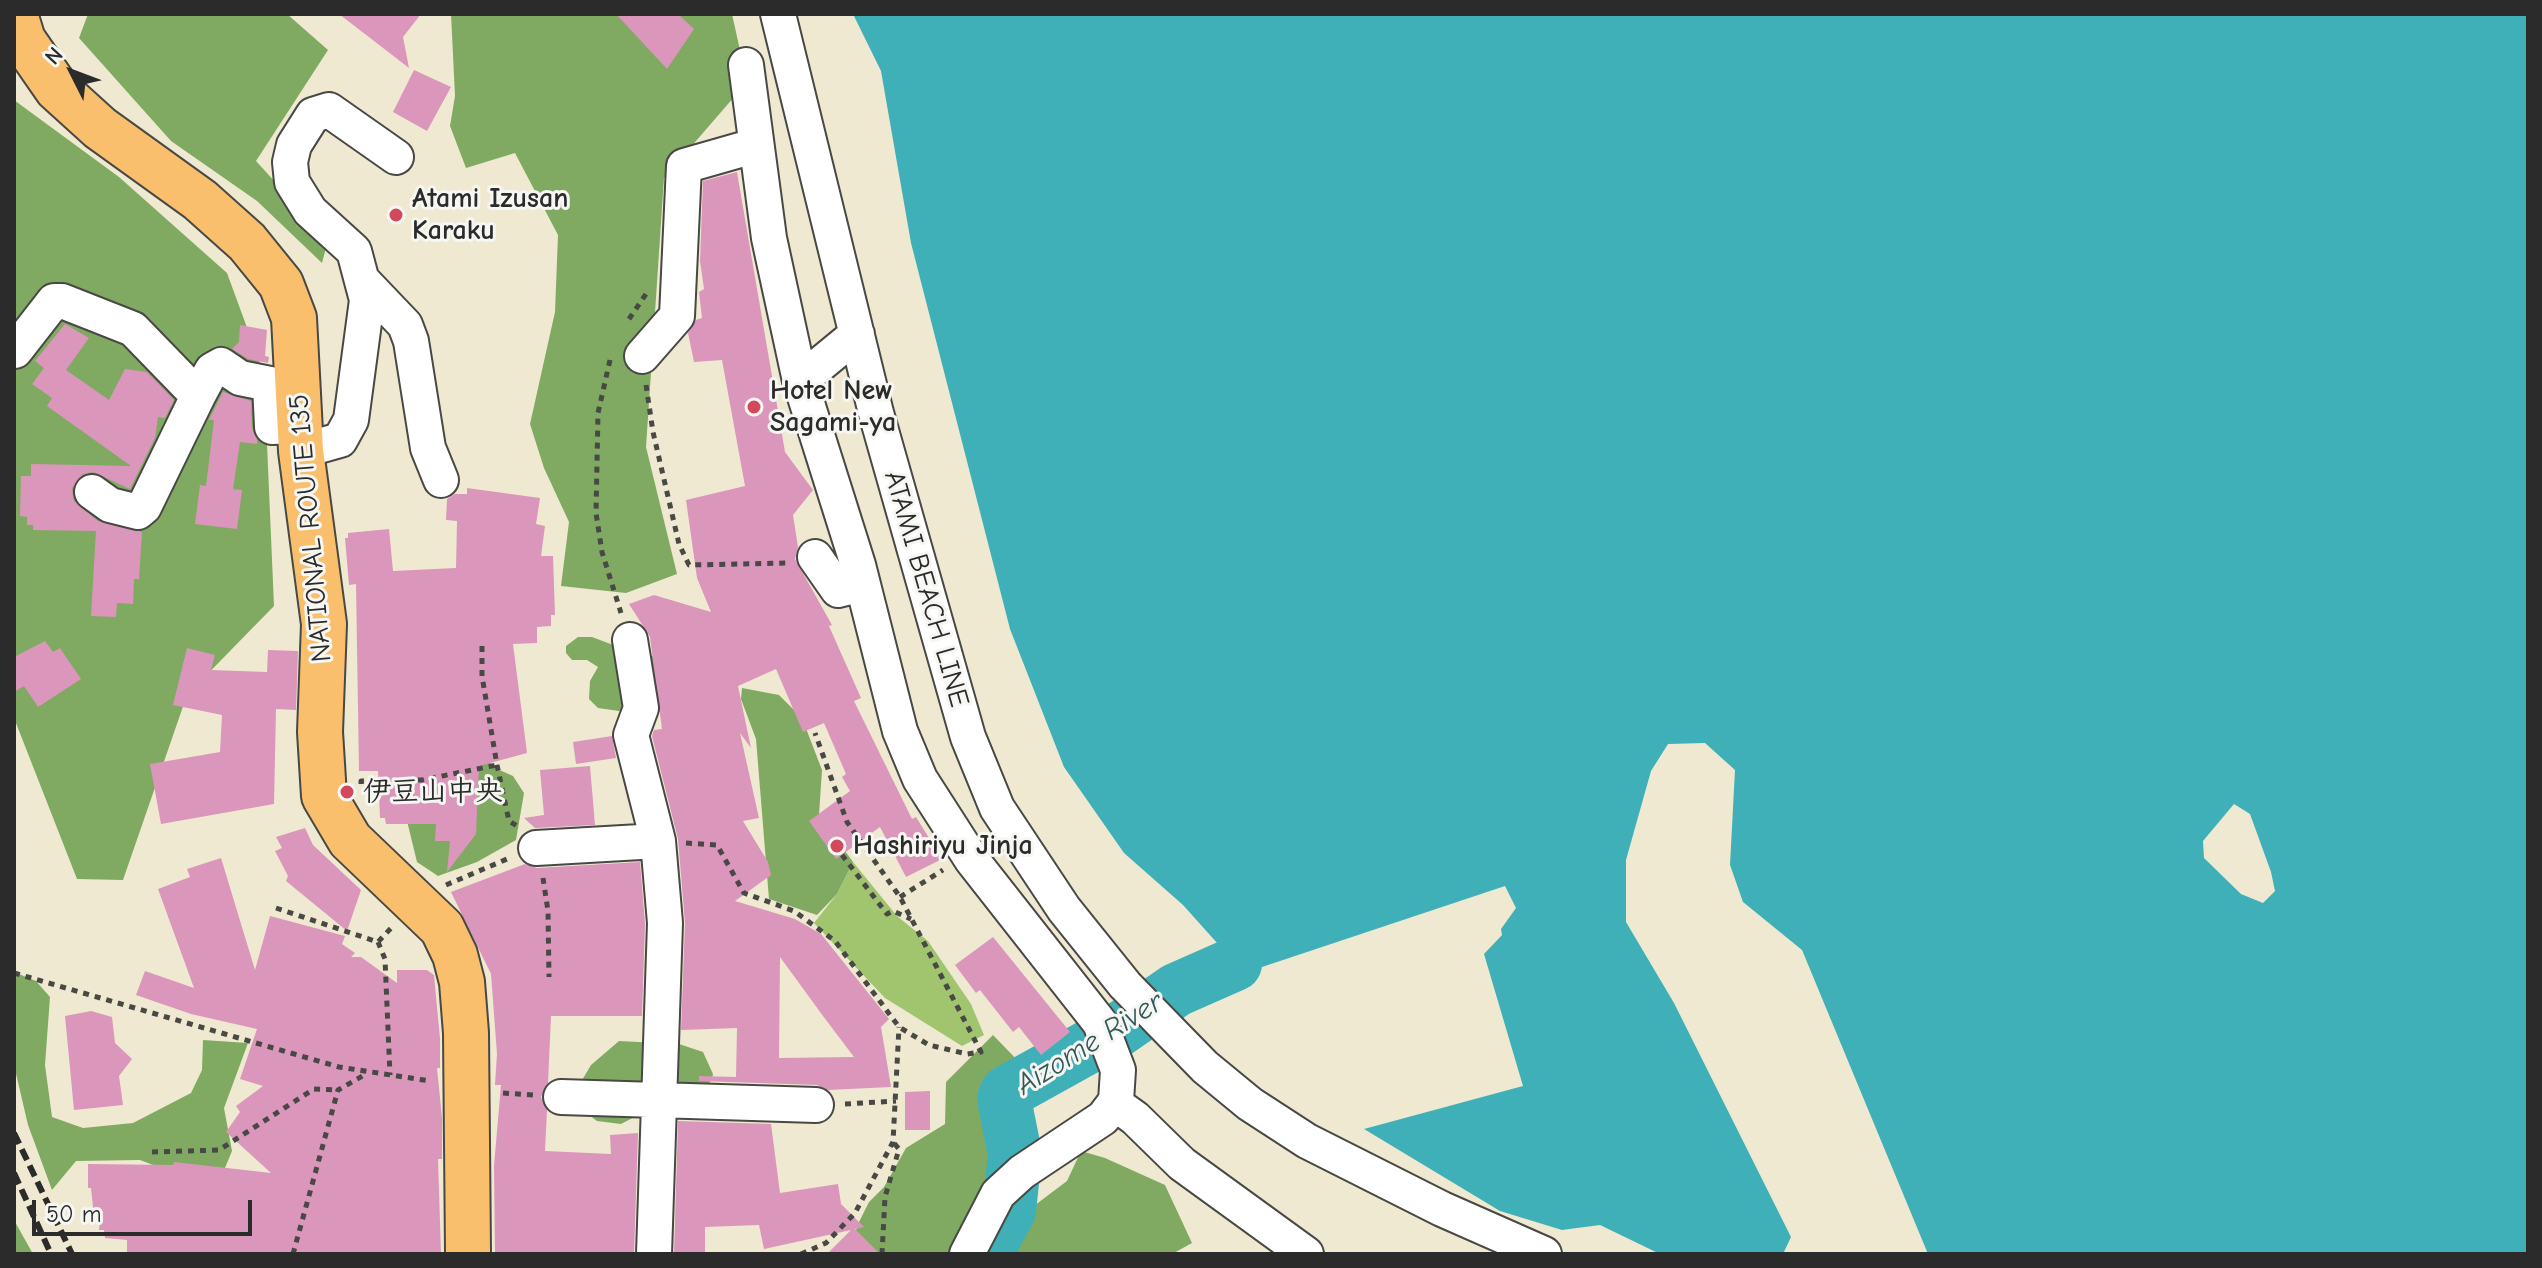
<!DOCTYPE html>
<html>
<head>
<meta charset="utf-8">
<style>
	body { margin:0 }
	#map { position:relative; width:2542px; height:1268px; overflow:hidden; background:#efe9d2; font-family:"Comic Neue",sans-serif }
	canvas { display:block }
	.frame { position:absolute; inset:0; border:16px solid #2b2b2b; pointer-events:none }
	.north { position:absolute; left:32px; top:32px; width:80px; height:80px; -webkit-text-stroke:6px #f6f6f2; paint-order:stroke; rotate:312deg; font-size:22px; font-weight:700; line-height:32px; text-align:center; color:#2b2b2b }
	.north::after { content:''; display:block; margin:auto; width:28px; height:36px; background:#2b2b2b; clip-path:polygon(50% 0,100% 100%,50% 72%,0 100%) }
	.scale { position:absolute; left:32px; top:1200px; width:220px; height:36px; box-sizing:border-box; border:4px solid #2b2b2b; border-top:0; padding-left:10px; font-size:24px; line-height:28px; white-space:nowrap; color:#2b2b2b; -webkit-text-stroke:6px #f6f6f2; paint-order:stroke }
</style>
</head>
<body>
<div id="map">
<canvas width="2542" height="1268"></canvas>
<div class="frame"></div>
<div class="north">N</div>
<div class="scale">50 m</div>
</div>
<script>
const ctx = document.querySelector('canvas').getContext('2d');
ctx.lineJoin = 'round';
function fillPath(path, color) {
  ctx.fillStyle = color;
  ctx.fill(path, 'evenodd');
}
function poly(rows) {
  const path = new Path2D();
  for (const r of rows) {
    path.moveTo(r[0], r[1]);
    for (let i = 2; i < r.length; i += 2) path.lineTo(r[i], r[i + 1]);
  }
  return path;
}
function trace(path, color, width, dash) {
  ctx.strokeStyle = color;
  ctx.lineWidth = width;
  ctx.lineCap = dash ? 'butt' : 'round';
  ctx.setLineDash(dash || []);
  ctx.stroke(path);
}
function label(font, color, halo, rows, align = 'center') {
  ctx.font = font + ' "Comic Neue","Klee One",sans-serif';
  ctx.lineWidth = 6;
  ctx.setLineDash([]);
  ctx.textBaseline = 'middle';
  ctx.strokeStyle = halo;
  ctx.fillStyle = color;
  for (const [text, x, y, turn = 0] of rows) {
    ctx.save();
    ctx.translate(x, y);
    ctx.rotate((+turn || 0) * Math.PI / 180);
    ctx.textAlign = isNaN(turn) ? turn : align;
    if (halo) ctx.strokeText(text, 0, 0);
    ctx.fillText(text, 0, 0);
    ctx.restore();
  }
}
fillPath(poly([
	[853,862,897,916,928,941,971,1004,984,1035,962,1046,885,998,814,923,837,894]
]), '#a1c56f');
fillPath(poly([
	[88,14,287,14,328,50,256,161,328,240,322,263,257,201,171,141,79,38],
	[451,14,732,14,747,82,664,178,646,447,677,574,626,593,561,586,569,522,544,468,530,424,555,312,558,235,515,153,466,168,450,126,455,96],
	[14,100,119,177,227,273,264,374,274,606,187,695,123,880,77,879,14,718],
	[578,637,592,637,637,654,664,657,664,708,654,716,598,708,589,699,590,681,598,667,587,660,572,660,566,653,566,646],
	[742,688,779,695,802,718,822,770,819,815,853,862,837,894,817,915,769,899,756,739,741,699],
	[477,747,495,768,513,776,524,793,516,840,477,862,438,876,417,862,408,825,405,788],
	[14,972,36,981,50,997,45,1065,52,1117,83,1128,133,1123,191,1093,202,1070,203,1040,248,1043,224,1108,232,1151,222,1175,185,1177,140,1160,76,1161,52,1190,28,1125,14,1065],
	[993,1035,1024,1067,1026,1118,983,1184,950,1254,851,1254,857,1226,869,1202,884,1187,906,1148,945,1124,946,1082],
	[619,1041,679,1044,703,1052,713,1074,712,1079,699,1097,648,1110,621,1124,597,1121,578,1107,578,1087,591,1065],
	[1081,1151,1105,1158,1165,1185,1192,1243,1172,1254,976,1254,986,1242,1067,1181],
	[14,1220,33,1254,14,1254]
]), '#80aa62');
fillPath(poly([
	[853,14,2528,14,2528,1254,1928,1254,1802,950,1743,902,1730,865,1735,770,1705,743,1668,744,1651,771,1626,860,1626,922,1674,1003,1791,1237,1783,1254,1660,1254,1600,1225,1562,1230,1500,1211,1364,1129,1523,1086,1484,954,1502,935,1501,929,1516,908,1505,886,1244,973,1183,905,1124,853,1064,767,1010,629,911,243,881,71],
	[2234,804,2250,814,2271,872,2275,891,2263,903,2241,894,2204,858,2203,841]
]), '#40b0b8');
trace(poly([
	[985,1254,1009,1211,1015,1154,1004,1099,1007,1092,1117,1031,1176,990,1235,964]
]), '#40b0b8', 54);
fillPath(poly([
	[339,14,421,14,403,37,409,68],
	[616,14,678,14,694,29,667,69],
	[414,70,451,87,427,131,393,112],
	[737,172,785,452,813,490,793,515,798,547,795,559,832,625,829,626,861,698,854,701,912,819,916,817,942,859,906,877,880,827,836,859,809,821,850,791,842,777,846,774,824,723,803,732,776,669,738,686,751,748,740,733,759,818,743,821,768,862,771,875,735,901,795,919,821,934,889,1019,881,1027,891,1087,828,1090,817,1085,699,1081,699,1076,736,1077,737,1028,681,1030,685,923,678,839,652,736,654,730,662,729,650,637,629,604,654,595,711,612,697,578,686,500,745,486,722,360,694,362,688,333,696,320,702,318,699,292,704,289,700,261,703,181],
	[780,957,823,1016,854,1057,779,1058],
	[65,324,89,338,66,370,109,400,125,369,147,372,174,400,165,418,158,417,155,438,130,489,93,472,83,474,72,489,74,501,98,521,142,532,139,579,134,579,133,604,117,603,116,617,91,616,96,531,33,530,33,525,27,525,27,517,20,516,21,476,31,476,31,464,131,466,47,406,52,398,32,384,44,368,35,361],
	[240,325,267,330,265,356,269,357,268,363,248,359,232,349,239,342],
	[223,392,251,401,252,428,257,440,257,444,240,442,233,489,242,490,237,529,195,524,200,485,206,486,214,420,209,420],
	[467,488,540,498,536,524,545,526,541,556,553,556,555,615,551,615,551,626,537,627,537,643,513,644,527,753,479,766,476,834,447,872,450,841,435,841,436,824,386,824,385,818,380,818,378,771,359,771,356,584,349,585,345,538,348,538,348,533,389,529,393,571,456,568,457,521,446,520,447,499,455,494,467,494],
	[45,641,53,652,60,648,81,679,38,707,24,686,14,692,14,657],
	[187,648,215,655,211,670,267,672,268,650,298,651,296,710,276,709,274,804,161,824,150,764,220,752,222,715,173,705],
	[612,736,616,758,576,764,573,742],
	[590,766,595,825,535,828,524,818,544,815,540,770],
	[305,828,313,845,361,890,347,931,286,881,288,876,275,851,282,848,276,837],
	[221,858,255,970,270,916,345,936,342,944,355,953,351,957,361,957,397,983,397,970,427,970,434,975,440,1039,440,1068,437,1068,442,1118,442,1159,438,1159,441,1254,127,1254,127,1240,105,1238,104,1230,99,1230,100,1219,94,1216,91,1188,88,1188,88,1164,173,1165,174,1162,271,1173,226,1132,240,1112,236,1106,263,1086,240,1079,257,1029,191,1014,136,995,145,971,194,988,158,889,190,877,187,869],
	[640,862,645,924,642,1016,551,1016,548,1083,541,1097,547,1110,545,1151,611,1154,610,1135,638,1133,634,1254,495,1254,494,1166,501,1085,495,1085,497,1054,491,974,451,892,525,864,537,868],
	[993,937,1070,1032,1041,1055,1019,1027,1013,1032,980,990,976,993,955,965],
	[91,1011,112,1017,115,1043,132,1059,119,1076,123,1105,74,1110,65,1016],
	[930,1091,930,1130,905,1130,905,1092],
	[678,1121,771,1124,780,1193,838,1184,841,1204,864,1227,855,1229,880,1254,827,1254,851,1230,764,1249,759,1225,705,1227,705,1254,674,1254]
]), '#db96bb');
const minor = poly([
	[778,14,876,413,968,737,997,808,1064,909,1125,985,1205,1067,1250,1104,1307,1141,1442,1209,1544,1254],
	[746,65,769,238,800,381,858,565,900,731,920,779,972,860,1100,1023,1118,1070,1116,1101,1103,1118,1022,1172,998,1194,967,1254],
	[363,281,405,325,411,341,428,448,441,480],
	[15,351,54,301,62,301,133,329,198,396,212,370,221,365,240,378,270,384,272,427,300,426],
	[642,356,677,316,684,166,754,146],
	[800,381,857,334],
	[301,451,340,440,351,420,367,300,354,251,310,211,292,182,290,162,294,145,313,115,329,110,396,157],
	[92,492,110,505,138,512,144,507,198,396],
	[815,557,838,590,862,584],
	[630,640,641,708,631,735,658,841,665,923,654,1254],
	[536,848,658,841],
	[561,1097,816,1105],
	[1114,1103,1135,1118,1182,1164,1306,1254]
]);
const highway = poly([
	[15,14,23,40,57,89,100,128,200,200,247,242,281,284,294,318,301,451,324,624,320,732,324,796,350,840,442,928,455,955,462,982,466,1033,468,1254]
]);
trace(minor, '#484844', 38);
trace(highway, '#484844', 48);
trace(poly([
	[629,319,646,294],
	[610,360,598,413,596,513,602,552,621,613],
	[646,385,653,432,679,544,689,565,788,563],
	[482,646,482,676,497,765,509,821,517,826],
	[361,784,361,781,422,780,497,765],
	[686,843,717,845,744,893,794,911,835,941,899,1027,929,1045,967,1054,981,1052,900,897,847,822,815,733],
	[842,855,887,914,893,911,911,919],
	[543,878,548,911,549,977],
	[446,885,507,859],
	[900,897,943,870],
	[276,908,378,942,392,927],
	[378,942,385,959,390,1075],
	[14,973,339,1067,430,1081],
	[503,1093,533,1095],
	[845,1104,896,1101],
	[152,1152,219,1150,314,1089,338,1090],
	[293,1254,338,1090,366,1074],
	[801,1254,826,1243,855,1213,893,1142,899,1027],
	[882,1254,885,1197,899,1149,893,1142]
]), '#484844', 5, [6, 6]);
trace(minor, '#fff', 34);
trace(highway, '#f9bf6d', 44);
trace(poly([
	[14,1133,72,1254],
	[14,1173,51,1254]
]), '#2b2b2b', 6, [12, 6]);
for (const [x, y, r, color] of [
	[396,215,8,"#d1495b"],
	[754,407,8,"#d1495b"],
	[347,792,8,"#d1495b"],
	[837,846,8,"#d1495b"]
]) {
  const dot = new Path2D();
  dot.arc(x, y, r, 0, 2 * Math.PI);
  ctx.fillStyle = color;
  ctx.fill(dot);
  trace(dot, '#f6f6f2', 3);
}
label('bold 28px', '#2b2b2b', '#f6f6f2', [
	["Atami Izusan",412,199],
	["Karaku",412,231],
	["Hotel New",770,391],
	["Sagami-ya",770,423],
	["伊豆山中央",363,792],
	["Hashiriyu Jinja",853,846]
], 'left');
label('28px', '#2b2b2b', '#f6f6f2', [
	["NATIONAL ROUTE 135",311,528,-95],
	["ATAMI BEACH LINE",926,589,74]
]);
label('italic 30px', '#325a5c', '#f6f6f2', [
	["Aizome River",1090,1044,-32]
]);
</script>
</body>
</html>
